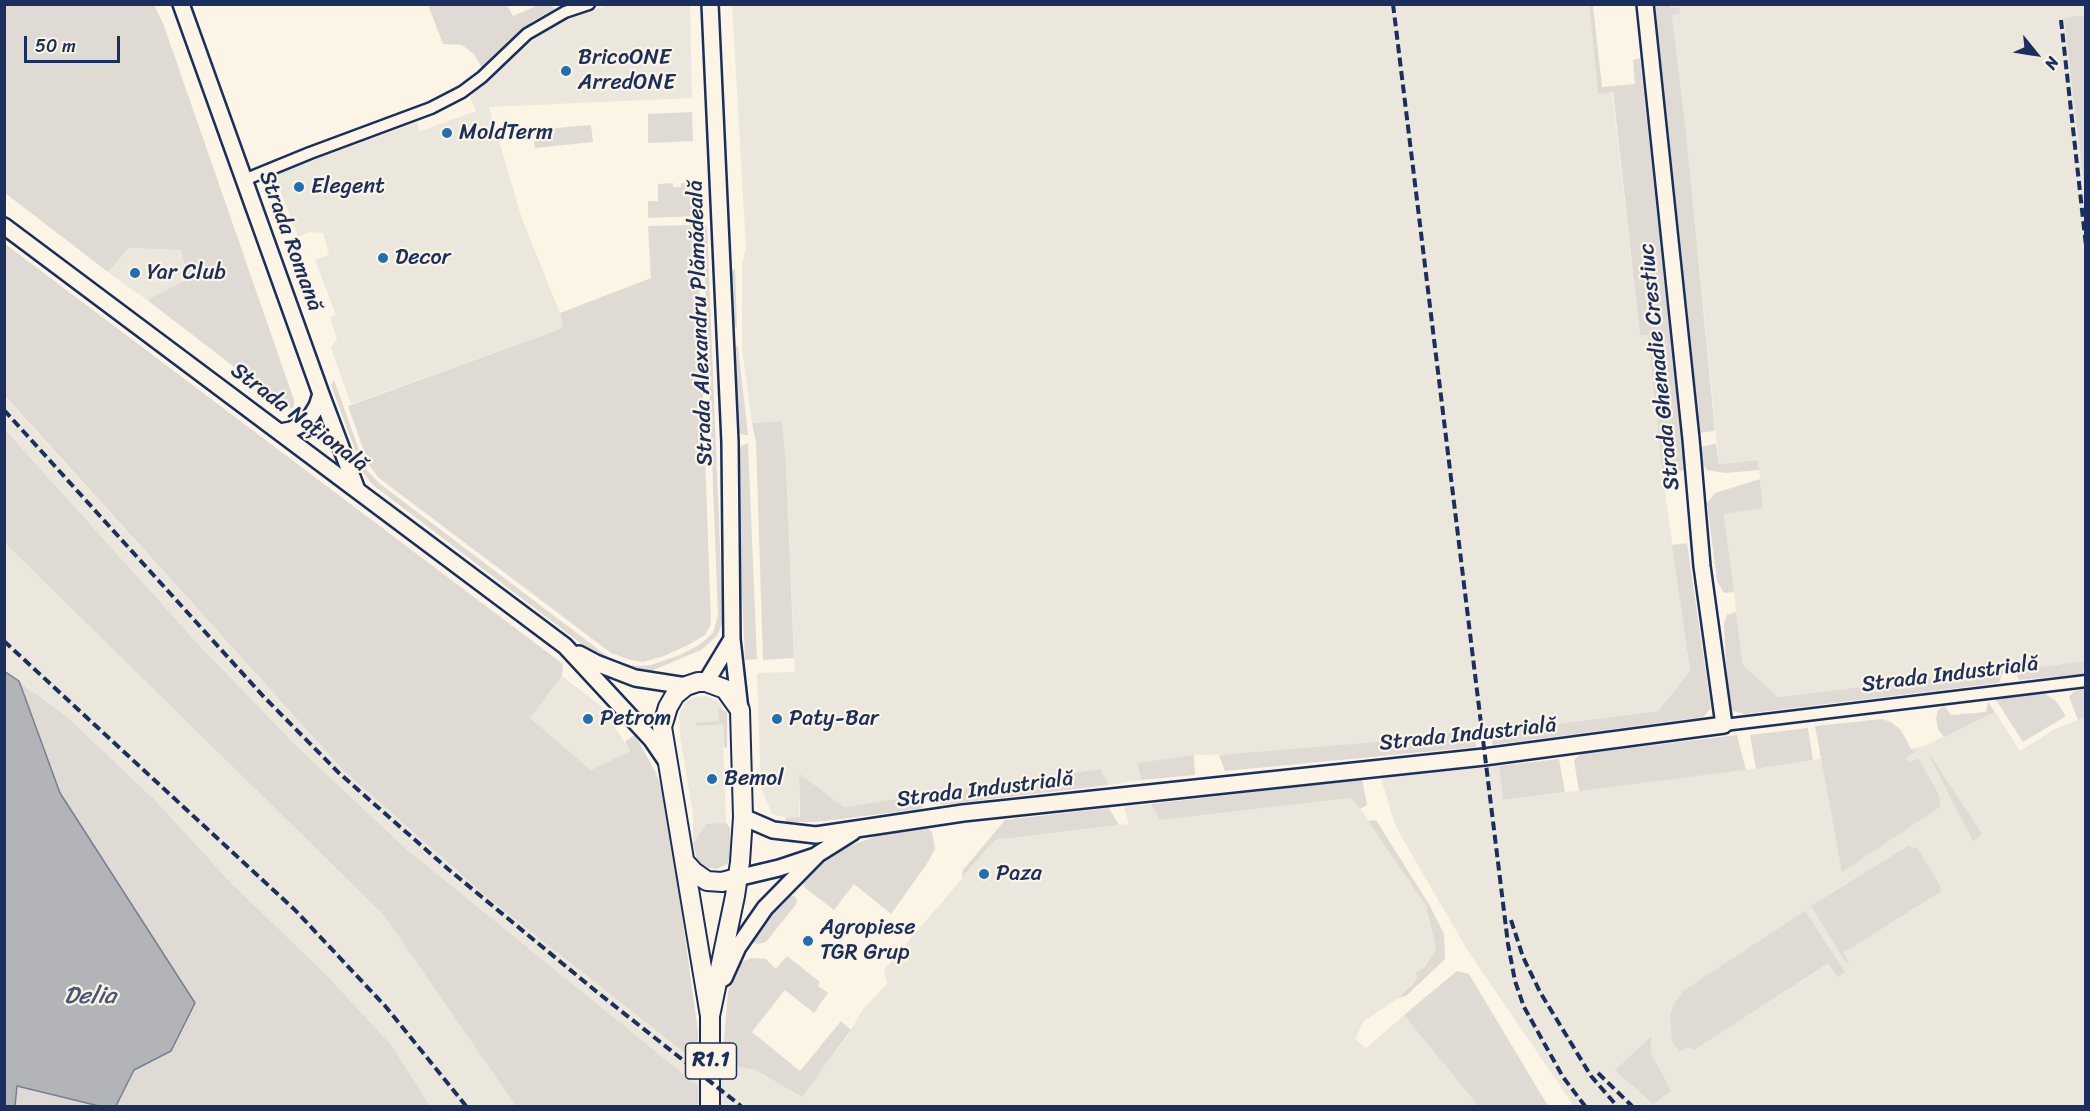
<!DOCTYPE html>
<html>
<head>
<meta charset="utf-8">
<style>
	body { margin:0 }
	#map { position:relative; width:2090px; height:1111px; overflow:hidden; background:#fcf5e5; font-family:Sriracha,sans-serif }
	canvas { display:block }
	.frame { position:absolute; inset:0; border:6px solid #1b2f5e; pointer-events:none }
	.north { position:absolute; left:2006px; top:24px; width:60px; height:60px; -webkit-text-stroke:4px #fcf5e5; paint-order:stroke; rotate:120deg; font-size:16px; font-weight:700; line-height:24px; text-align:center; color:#1b2f5e }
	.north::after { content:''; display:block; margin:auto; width:21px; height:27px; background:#1b2f5e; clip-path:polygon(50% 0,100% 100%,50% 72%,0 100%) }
	.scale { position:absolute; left:24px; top:36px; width:96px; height:27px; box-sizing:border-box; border:3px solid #1b2f5e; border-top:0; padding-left:8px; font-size:18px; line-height:21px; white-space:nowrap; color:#1b2f5e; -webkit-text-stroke:4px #fcf5e5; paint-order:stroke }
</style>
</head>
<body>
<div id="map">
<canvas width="2090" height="1111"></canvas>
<div class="frame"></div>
<div class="north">N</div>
<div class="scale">50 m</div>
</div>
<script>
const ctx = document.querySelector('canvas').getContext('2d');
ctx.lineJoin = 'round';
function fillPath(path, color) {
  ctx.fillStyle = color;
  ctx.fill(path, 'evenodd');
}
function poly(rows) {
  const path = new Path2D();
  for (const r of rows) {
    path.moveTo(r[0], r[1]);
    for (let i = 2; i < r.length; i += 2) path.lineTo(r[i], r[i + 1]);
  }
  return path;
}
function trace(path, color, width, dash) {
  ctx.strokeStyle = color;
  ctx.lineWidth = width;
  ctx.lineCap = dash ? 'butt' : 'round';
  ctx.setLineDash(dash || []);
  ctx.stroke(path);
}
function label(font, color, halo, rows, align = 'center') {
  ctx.font = font + ' Sriracha,sans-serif';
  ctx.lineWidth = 4.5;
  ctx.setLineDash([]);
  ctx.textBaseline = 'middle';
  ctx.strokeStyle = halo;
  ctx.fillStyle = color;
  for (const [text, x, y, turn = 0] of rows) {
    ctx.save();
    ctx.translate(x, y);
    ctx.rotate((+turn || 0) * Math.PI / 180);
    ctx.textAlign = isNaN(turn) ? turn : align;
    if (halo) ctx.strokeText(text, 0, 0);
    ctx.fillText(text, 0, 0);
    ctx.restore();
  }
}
fillPath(poly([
	[609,5,690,5,692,98,489,107,522,219,560,313,563,328,351,404,331,348,337,339,330,317,336,315,315,260,329,255,323,233,310,232,298,237,274,174,417,122,420,131,476,111,470,97,528,44,560,20],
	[732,5,1589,5,1598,93,1612,92,1640,334,1648,334,1662,470,1690,671,1658,711,1494,732,1493,727,1387,741,1236,754,1194,755,1137,764,1141,780,1109,785,1099,769,844,807,799,773,799,821,772,814,761,788,757,673,795,672,786,463,782,421,752,423,742,348,742,264,746,248],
	[1670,5,2085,5,2085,661,1778,697,1743,665,1724,513,1763,508,1758,460,1719,464,1686,131,1672,14,1680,13,1671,8],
	[129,248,181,250,188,279,147,300,108,272],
	[4,396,343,770,488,898,691,1058,756,1070,802,1096,847,1037,863,1009,887,984,884,970,995,840,1129,824,1124,807,1151,804,1160,820,1353,798,1426,906,1436,949,1412,985,1398,998,1364,1021,1355,1039,1366,1048,1404,1015,1478,1106,430,1106,392,1046,231,883,156,801,65,715,5,671],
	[562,676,601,706,630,751,591,770,530,718],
	[707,696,722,704,726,823,706,825,693,844,693,814,680,735,679,714,686,702,695,697],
	[1995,712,2020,751,2055,729,2085,717,2085,1106,1574,1106,1468,951,1423,874,1395,825,1381,778,1499,766,1503,800,1762,768,1820,759,1911,749,1924,746]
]), '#ece7dc');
fillPath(poly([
	[4,5,154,5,163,23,294,400,294,407,289,409,147,300,188,279,181,250,129,248,108,272,5,193],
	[428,5,507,5,513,16,538,5,550,5,555,9,533,21,482,68,474,54,462,45,443,44],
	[1589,5,1593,5,1602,87,1635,84,1633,60,1640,58,1685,469,1679,472,1662,470,1648,335,1640,335,1613,92,1598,94],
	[1655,5,1670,5,1671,8,1679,7,1680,13,1672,15,1686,131,1715,431,1698,433],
	[2085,15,2086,15,2085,192,2064,18],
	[692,112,693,141,648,143,648,114],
	[591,125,593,142,535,148,533,130],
	[673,183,673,187,681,187,681,183,696,183,697,216,648,218,648,201,658,201,658,184],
	[697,225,711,624,705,635,690,644,664,656,643,662,631,660,611,653,379,478,369,465,348,406,563,328,560,313,651,278,648,226],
	[703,225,707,226,723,621,717,636,701,650,651,671,629,671,596,655,373,485,364,474,331,385,334,380,366,469,379,483,611,659,631,665,639,666,651,665,680,655,699,645,713,633,718,616],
	[4,243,563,664,562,676,530,718,591,770,630,751,625,741,635,735,656,773,666,802,698,1031,698,1059,691,1058,488,898,343,770,5,396],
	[735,267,737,327,732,328,730,275],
	[738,346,748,435,744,435,738,433,736,430,733,347],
	[782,421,786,463,794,658,763,660,756,442,752,423],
	[5,430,196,642,295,745,406,849,698,1086,698,1106,516,1106,384,915,5,543],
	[748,443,757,659,745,660,736,455,741,446],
	[1716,443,1719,464,1758,460,1759,470,1725,473,1707,470,1700,461,1699,448],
	[1760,479,1763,508,1724,514,1734,592,1724,593,1717,581,1707,503,1715,493],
	[1687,543,1711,708,1703,717,1492,745,1494,732,1658,711,1690,671,1672,545],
	[1736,612,1743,665,1778,697,2004,670,1999,683,1744,714,1733,711,1728,702,1724,624,1727,615],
	[2085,661,2083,674,2019,680,2014,670],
	[4,671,65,715,156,801,231,883,328,977,392,1046,430,1106,5,1106],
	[2085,689,2085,717,2078,720,2069,697,2074,691],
	[2045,694,2055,700,2066,716,2023,742,1994,697],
	[1988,702,1995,712,1944,737,1938,729,1936,718,1938,710,1944,706,1951,715,1986,712],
	[718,707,727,712,727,748,724,747,723,724,696,726,696,723,719,721],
	[1882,719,1891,722,1901,730,1911,749,1915,752,1906,758,1909,763,1918,758,1938,793,1940,800,1940,807,1842,872,1815,726],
	[1808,728,1813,760,1756,769,1750,735],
	[1477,729,1476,747,1225,771,1219,755,1387,741],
	[1737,735,1746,770,1579,791,1574,760,1581,754],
	[1924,746,1982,834,1973,841],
	[1194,755,1195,775,1141,780,1137,763],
	[1559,759,1565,792,1503,800,1499,766],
	[1100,769,1109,785,941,805,936,793],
	[799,773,844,807,923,795,924,805,921,809,816,822,785,822,786,818,800,817],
	[1362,779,1367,805,1360,809,1352,798,1160,820,1151,804],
	[1109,808,1119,825,995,840,962,878,963,870,1005,820],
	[1376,820,1430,906,1444,934,1445,959,1406,996,1398,998,1412,985,1417,978,1416,973,1424,968,1436,949,1426,906,1368,821],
	[726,823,730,828,730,858,727,864,717,869,703,867,697,861,693,844,706,824],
	[908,828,927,828,932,832,935,849,928,862,891,914,854,884,834,910,805,888,803,881,822,864,847,847,879,835],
	[1908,846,1917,848,1940,885,1940,892,1843,953,1849,963,1847,964,1811,906],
	[790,895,796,897,797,903,766,942,758,944,754,942,752,937,762,924],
	[1805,911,1845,972,1838,977,1828,963,1694,1050,1688,1047,1679,1052,1672,1041,1670,1015,1674,1003,1683,991],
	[787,956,820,982,818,986,828,993,814,1013,785,990,752,1032,800,1071,841,1021,851,1030,802,1097,756,1070,722,1064,728,992,736,968,741,962,752,958,766,959,776,969],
	[1457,971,1469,974,1548,1106,1478,1106,1404,1015],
	[1652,1036,1650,1052,1671,1091,1653,1104,1615,1070]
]), '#dfdbd4');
const water = poly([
	[4,671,19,681,60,793,195,1003,171,1051,134,1070,116,1106,99,1106,17,1086,15,1106,5,1106,4,671]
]);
fillPath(water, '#b2b4b8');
trace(water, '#767f94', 1.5);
const street = poly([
	[244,180,310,153,431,108,462,92,482,77,527,34,565,12,589,4],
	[1724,725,2086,681]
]);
const secondary = poly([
	[181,4,321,394,357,490],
	[710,4,730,442,732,639,740,710],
	[4,226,565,646,652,740,667,762],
	[280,432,291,430,302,424,311,416,317,406,321,394],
	[579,654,596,663,635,678,686,686],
	[706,682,732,639],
	[743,817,773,830,816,835,963,813,1484,757,1724,725,1702,566,1691,439,1645,4],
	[737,878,779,868,815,856],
	[724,978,738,947,765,908,818,854,853,832]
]);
const primary = poly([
	[685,862,694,872,707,881,722,882,737,878],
	[710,1016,735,896,740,862,743,817,740,710,725,689,706,682,698,682,686,686,675,695,668,707,662,727,710,1016,710,1106]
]);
trace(street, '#1b2f5e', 15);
trace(secondary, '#1b2f5e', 20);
trace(primary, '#1b2f5e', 22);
trace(street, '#fcf5e5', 10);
trace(secondary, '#fcf5e5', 15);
trace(primary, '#fcf5e5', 18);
trace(poly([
	[1393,4,1508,944,1515,981,1524,1007,1563,1077,1585,1106],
	[2061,20,2086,246],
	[4,410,264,697,339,773,448,869,597,992,741,1106],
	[4,641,295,910,386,1007,466,1106],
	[1511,920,1523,957,1540,992,1591,1076,1617,1106],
	[1598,1073,1632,1106]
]), '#1b2f5e', 4, [9, 4.5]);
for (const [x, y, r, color] of [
	[566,71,6,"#1f6fb2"],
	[447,133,6,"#1f6fb2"],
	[299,187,6,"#1f6fb2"],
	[383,258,6,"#1f6fb2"],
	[135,273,6,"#1f6fb2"],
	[588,719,6,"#1f6fb2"],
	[777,719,6,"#1f6fb2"],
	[712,779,6,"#1f6fb2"],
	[984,874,6,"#1f6fb2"],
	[808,941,6,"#1f6fb2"]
]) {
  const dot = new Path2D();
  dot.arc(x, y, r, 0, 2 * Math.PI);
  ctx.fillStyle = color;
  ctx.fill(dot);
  trace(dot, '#fcf5e5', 2);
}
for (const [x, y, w] of [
	[711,1061,51]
]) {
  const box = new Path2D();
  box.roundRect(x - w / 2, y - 18, w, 36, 4.5);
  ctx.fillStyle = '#fcf5e5';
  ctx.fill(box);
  trace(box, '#1b2f5e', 1.5);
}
label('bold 21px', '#1b2f5e', null, [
	["R1.1",711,1061]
]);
label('22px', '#1b2f5e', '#fcf5e5', [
	["BricoONE",578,58],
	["ArredONE",578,83],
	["MoldTerm",459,133],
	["Elegent",311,187],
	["Decor",395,258],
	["Yar Club",147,273],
	["Petrom",600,719],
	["Paty-Bar",789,719],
	["Bemol",724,779],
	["Paza",996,874],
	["Agropiese",820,928],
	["TGR Grup",820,953]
], 'left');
label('22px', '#1b2f5e', '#fcf5e5', [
	["Strada Romană",290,241,70],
	["Strada Alexandru Plămădeală",701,323,-92],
	["Strada Ghenadie Crestiuc",1660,367,-96],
	["Strada Națională",299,418,37],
	["Strada Industrială",1950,675,-7],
	["Strada Industrială",1468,735,-6],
	["Strada Industrială",985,790,-7]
]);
label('italic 24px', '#485779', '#fcf5e5', [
	["Delia",90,997]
]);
</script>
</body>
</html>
